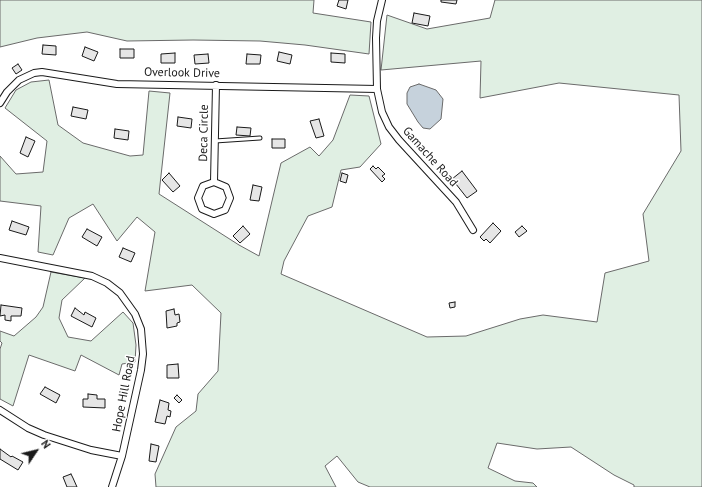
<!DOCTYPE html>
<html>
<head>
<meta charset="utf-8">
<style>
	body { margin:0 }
	#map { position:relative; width:702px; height:487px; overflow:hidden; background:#fff; font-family:"PT Sans",sans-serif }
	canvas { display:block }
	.north { position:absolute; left:16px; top:431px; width:40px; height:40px; -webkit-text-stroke:3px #fff; paint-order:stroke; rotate:55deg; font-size:11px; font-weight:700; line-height:16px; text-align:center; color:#1a1a1a }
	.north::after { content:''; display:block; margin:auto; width:14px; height:18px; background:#1a1a1a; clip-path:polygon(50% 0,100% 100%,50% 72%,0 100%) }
</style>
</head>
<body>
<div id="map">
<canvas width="702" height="487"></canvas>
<div class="north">N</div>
</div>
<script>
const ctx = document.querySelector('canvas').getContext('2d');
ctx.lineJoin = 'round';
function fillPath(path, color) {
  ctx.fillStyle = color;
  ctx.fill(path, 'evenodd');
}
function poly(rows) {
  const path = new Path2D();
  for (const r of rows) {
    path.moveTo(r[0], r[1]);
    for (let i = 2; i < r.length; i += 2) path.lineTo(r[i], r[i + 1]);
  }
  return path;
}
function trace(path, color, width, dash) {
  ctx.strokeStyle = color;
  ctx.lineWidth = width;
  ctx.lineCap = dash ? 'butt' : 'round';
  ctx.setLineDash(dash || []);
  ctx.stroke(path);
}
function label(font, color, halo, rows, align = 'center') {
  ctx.font = font + ' "PT Sans",sans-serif';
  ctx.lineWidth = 3;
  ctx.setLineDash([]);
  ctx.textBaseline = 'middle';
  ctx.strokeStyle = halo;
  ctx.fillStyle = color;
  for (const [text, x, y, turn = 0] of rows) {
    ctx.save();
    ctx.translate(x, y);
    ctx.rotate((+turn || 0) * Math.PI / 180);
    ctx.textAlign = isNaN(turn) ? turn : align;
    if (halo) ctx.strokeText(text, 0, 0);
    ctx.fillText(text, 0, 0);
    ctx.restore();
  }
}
const green = poly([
	[0,0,314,0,313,13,371,22,369,54,305,45,260,41,193,40,127,41,87,32,37,38,0,47,0,0],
	[495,0,702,0,702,487,634,487,634,485,614,475,571,447,537,449,497,443,488,468,515,481,533,483,537,487,370,487,358,482,337,456,325,466,336,487,156,487,155,474,176,427,196,411,198,394,218,371,221,313,192,285,145,291,155,232,137,217,117,241,93,204,69,218,53,255,38,252,41,206,0,201,0,156,16,174,43,172,47,141,5,108,16,90,31,82,49,80,58,125,83,143,130,156,143,155,149,91,170,93,159,194,239,245,259,256,281,163,310,147,319,156,333,140,350,95,369,96,381,144,360,167,341,170,332,207,308,216,284,261,281,274,427,337,466,336,520,319,543,315,597,322,605,273,649,261,643,214,681,151,679,95,559,83,480,98,481,61,381,70,387,15,427,29,490,18,495,0],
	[51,272,85,278,62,300,59,318,68,337,91,341,123,312,133,323,136,345,135,362,122,364,119,375,81,355,75,371,29,355,13,406,0,399,0,349,2,343,0,341,0,331,14,336,36,317,43,307,51,272]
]);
fillPath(green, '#e0efe3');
trace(green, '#6a6a6a', 1);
const water = poly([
	[419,84,436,90,443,99,441,119,430,129,423,128,418,122,407,104,407,93,410,87,419,84]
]);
fillPath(water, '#c6d2dc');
trace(water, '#6a6a6a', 1);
const building = poly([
	[339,0,348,0,346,9,337,6,339,0],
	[441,0,457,0,456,4,441,2,441,0],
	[414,13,430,16,428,26,412,23,414,13],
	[43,45,56,46,56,55,42,54,43,45],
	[85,47,98,52,94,61,82,56,85,47],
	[120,49,134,49,134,58,120,58,120,49],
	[279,52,292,55,290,64,277,61,279,52],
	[175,53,175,63,161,63,161,54,175,53],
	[331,53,345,54,345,63,331,62,331,53],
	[208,54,209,63,195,64,194,55,208,54],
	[247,54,261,55,260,64,246,64,247,54],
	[18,64,22,70,16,74,12,68,18,64],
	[73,107,88,110,86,119,71,116,73,107],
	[178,117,192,119,191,128,177,126,178,117],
	[319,119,324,136,316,138,310,121,319,119],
	[237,127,251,128,250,136,236,135,237,127],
	[115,129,129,131,128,140,114,138,115,129],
	[26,137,35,141,28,157,20,153,26,137],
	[272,139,285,139,285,148,272,148,272,139],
	[373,166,376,169,378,167,385,174,382,176,385,179,382,182,370,169,373,166],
	[462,171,477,191,467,198,452,179,462,171],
	[169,173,180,186,173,192,162,180,169,173],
	[342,173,348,175,346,183,340,181,342,173],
	[253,185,262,187,259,201,250,200,253,185],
	[12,221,29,227,26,235,9,230,12,221],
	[493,223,501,231,490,243,486,239,484,241,480,237,493,223],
	[243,226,250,234,240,243,233,236,243,226],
	[522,226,527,231,519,237,515,232,522,226],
	[87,229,102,237,97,246,82,237,87,229],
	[123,248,135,253,131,262,119,257,123,248],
	[455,302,455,307,450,308,449,303,455,302],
	[1,305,22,308,21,316,11,316,11,321,5,320,5,315,0,316,1,305],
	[75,308,84,315,85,312,96,318,92,327,71,316,75,308],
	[174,309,175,315,179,314,180,322,177,323,177,326,167,328,166,311,174,309],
	[178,364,179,378,167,378,167,365,178,364],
	[45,387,60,395,56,403,40,394,45,387],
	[88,394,97,395,97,399,105,399,105,408,83,407,83,399,88,399,88,394],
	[177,395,182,400,179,403,174,398,177,395],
	[160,400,169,403,168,410,171,411,170,417,167,416,165,424,155,422,160,400],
	[151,444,159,446,156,462,149,461,151,444],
	[0,449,11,457,12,456,23,462,18,470,0,459,0,449],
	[71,474,73,478,77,487,67,487,63,477,71,474]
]);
fillPath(building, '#e6e6e6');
trace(building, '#1a1a1a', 1);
const lane = poly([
	[215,141,260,138]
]);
const street = poly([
	[382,0,377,21,376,38,377,89,382,112,389,127,399,140,456,202,473,230],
	[0,103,7,92,19,80,34,73,42,72,117,84,377,89],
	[214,182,226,187,230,198,225,210,214,214,202,209,198,198,203,186,214,182,216,85],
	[0,258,92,276,107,283,120,293,135,314,141,329,143,354,141,370,122,456,112,487],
	[0,410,28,428,44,435,91,450,122,456]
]);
trace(lane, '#1a1a1a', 5);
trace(street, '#1a1a1a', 8);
trace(lane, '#fff', 3);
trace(street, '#fff', 6);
label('12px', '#1a1a1a', '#fff', [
	["Overlook Drive",182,73,1],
	["Deca Circle",204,133,-89],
	["Gamache Road",430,157,48],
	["Hope Hill Road",124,394,-79]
]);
</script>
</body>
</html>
